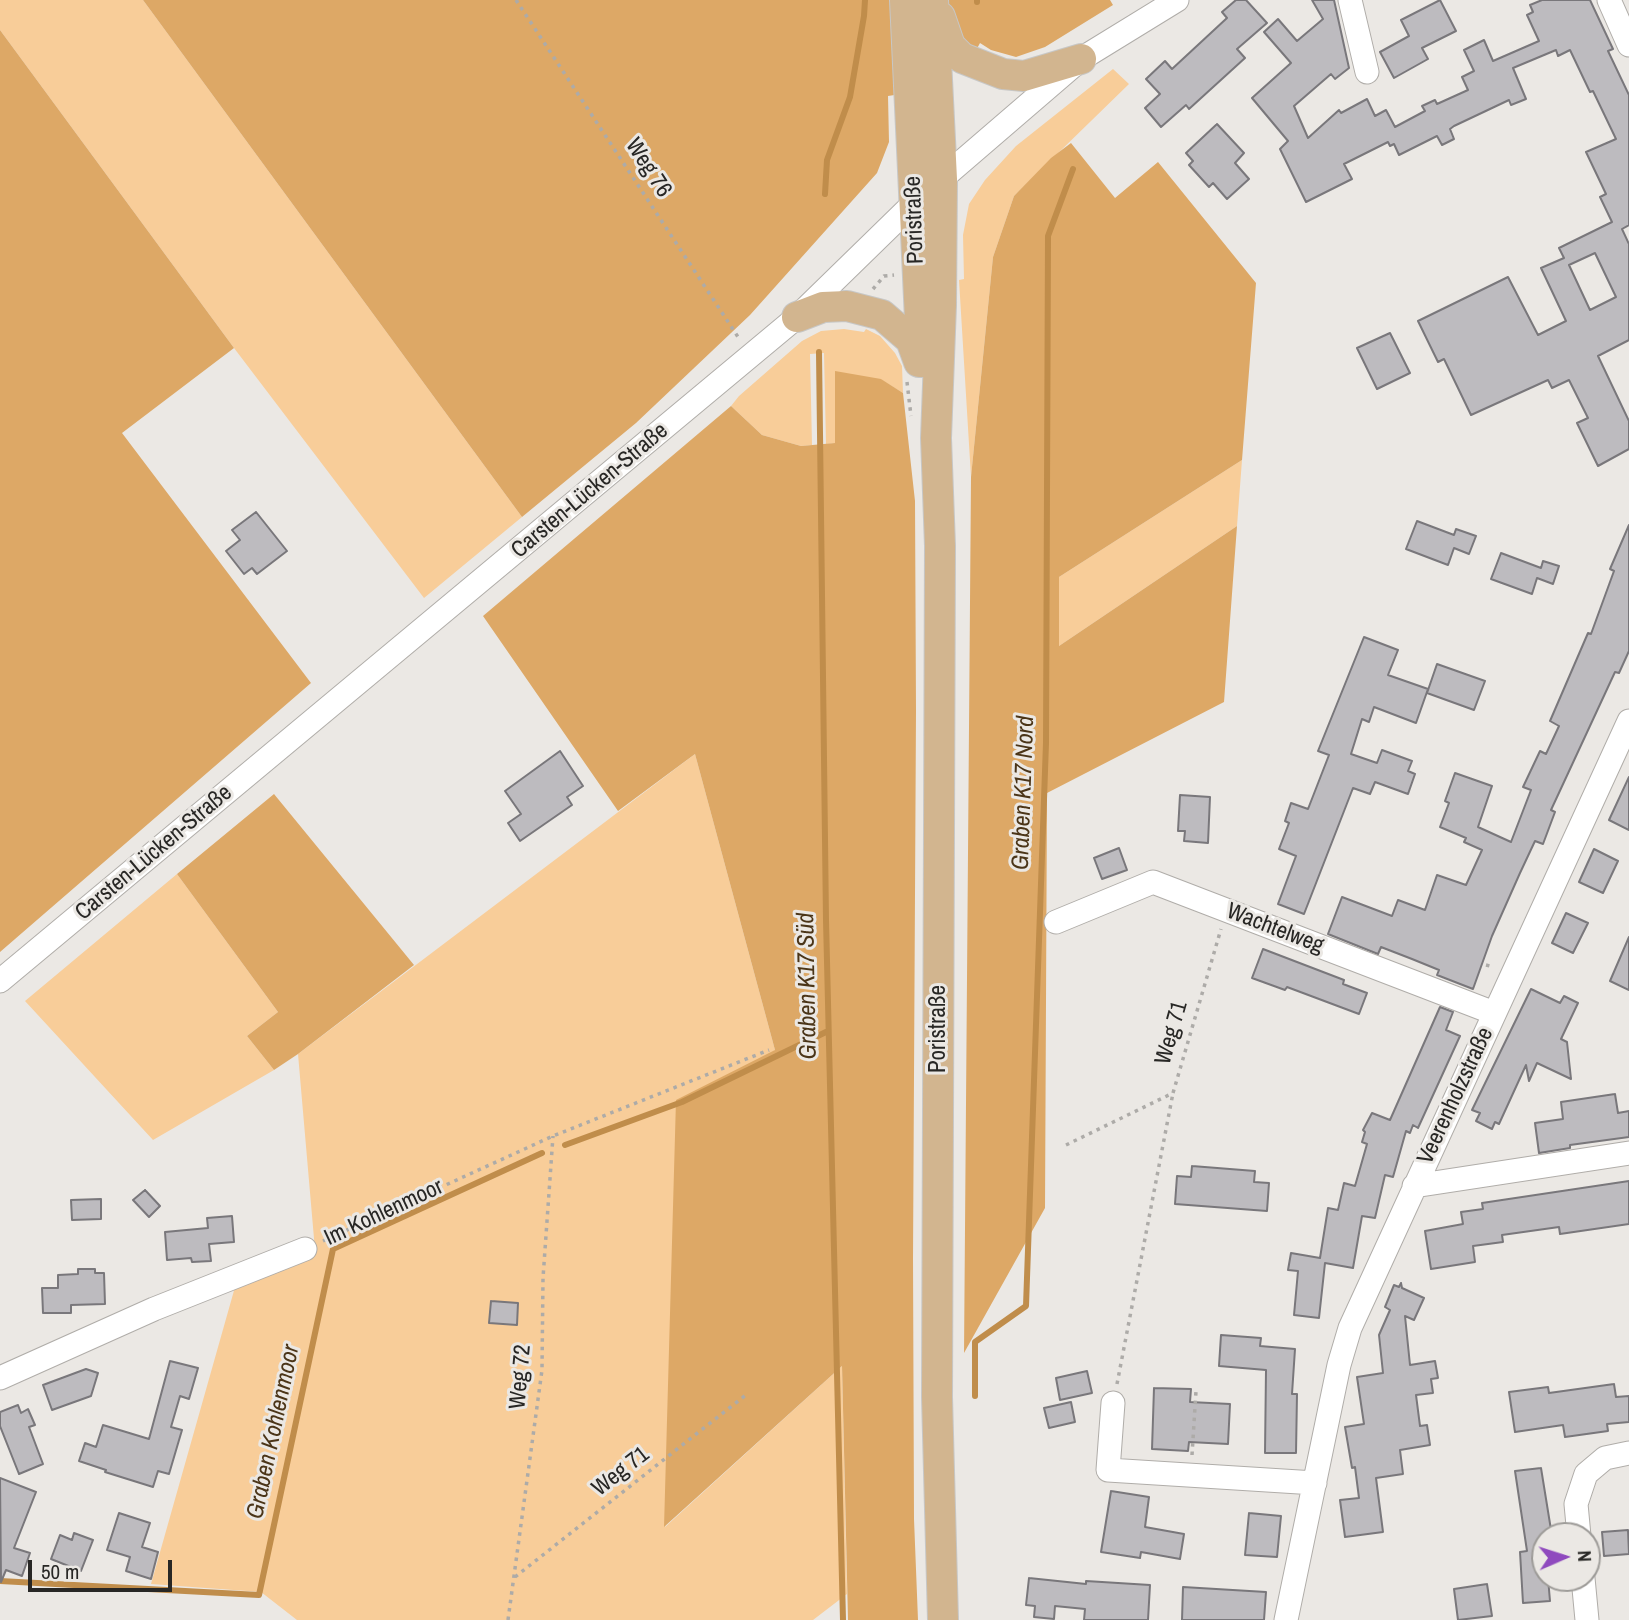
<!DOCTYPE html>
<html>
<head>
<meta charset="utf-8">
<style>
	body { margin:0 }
	#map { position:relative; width:1629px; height:1620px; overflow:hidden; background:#ebe8e4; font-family:"Archivo Narrow",sans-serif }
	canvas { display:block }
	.north { position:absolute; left:1531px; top:1522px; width:70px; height:70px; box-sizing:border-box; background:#ebe8e4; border:2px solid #9d9b98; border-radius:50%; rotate:87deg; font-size:19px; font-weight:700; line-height:28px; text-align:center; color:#282725 }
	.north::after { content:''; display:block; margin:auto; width:24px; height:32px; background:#8f4abe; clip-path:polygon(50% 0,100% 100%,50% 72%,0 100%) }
	.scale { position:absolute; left:28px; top:1560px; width:144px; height:32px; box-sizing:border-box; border:4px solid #282725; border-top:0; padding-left:9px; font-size:21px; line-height:24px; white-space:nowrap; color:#282725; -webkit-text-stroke:5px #ebe8e4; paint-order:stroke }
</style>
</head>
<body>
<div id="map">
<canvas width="1629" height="1620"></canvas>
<div class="north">N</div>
<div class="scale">50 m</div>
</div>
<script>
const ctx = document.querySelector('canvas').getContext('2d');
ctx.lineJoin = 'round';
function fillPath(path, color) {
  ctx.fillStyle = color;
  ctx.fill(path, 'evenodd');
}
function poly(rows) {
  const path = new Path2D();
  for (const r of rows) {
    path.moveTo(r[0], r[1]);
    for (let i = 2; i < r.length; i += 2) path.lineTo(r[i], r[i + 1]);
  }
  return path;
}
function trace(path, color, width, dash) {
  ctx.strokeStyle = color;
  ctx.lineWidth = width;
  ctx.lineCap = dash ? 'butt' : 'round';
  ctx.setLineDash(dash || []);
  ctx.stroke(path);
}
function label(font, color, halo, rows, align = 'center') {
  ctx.font = font + ' "Archivo Narrow",sans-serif';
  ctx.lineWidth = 6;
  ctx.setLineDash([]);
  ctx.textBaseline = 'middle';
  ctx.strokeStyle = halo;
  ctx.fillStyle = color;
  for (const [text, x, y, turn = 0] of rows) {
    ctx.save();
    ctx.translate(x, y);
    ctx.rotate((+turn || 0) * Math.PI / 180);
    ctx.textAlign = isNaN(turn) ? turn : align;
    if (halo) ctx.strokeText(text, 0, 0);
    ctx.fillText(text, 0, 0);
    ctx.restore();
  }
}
fillPath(poly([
	[0,0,143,0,522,517,424,598,234,348,0,30],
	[1113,69,1129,84,1014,196,993,257,971,477,959,280,964,279,963,235,969,204,985,180,1016,146],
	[844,329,864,332,866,329,880,336,895,353,902,366,903,393,880,379,836,443,826,444,824,353,810,354,812,445,801,446,762,435,731,406,739,396,802,341,821,331],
	[1242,460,1237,526,1059,646,1059,577],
	[695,754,775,1050,665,1527,842,1366,847,1594,813,1620,297,1620,261,1592,151,1584,237,1280,315,1250,298,1054],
	[177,874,278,1012,247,1036,274,1070,153,1140,25,1001]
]), '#f8cd99');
fillPath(poly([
	[143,0,895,0,901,94,888,96,889,142,877,173,750,315,636,423,522,517],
	[941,0,1110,0,1113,5,1045,47,1016,57,991,50,980,43,973,56,952,32],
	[0,30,234,348,122,433,311,683,0,952],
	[1071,143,1115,198,1158,162,1256,283,1242,460,1059,577,1059,646,1237,526,1224,702,1047,793,1045,1208,964,1353,971,477,993,257,1014,196,1051,158],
	[835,371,881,379,903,393,915,501,916,711,913,1258,914,1519,918,1620,848,1620,842,1366,664,1527,676,1100,775,1050,695,754,618,811,483,616,731,406,762,435,801,446,835,443],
	[274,794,414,965,298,1054,274,1070,247,1036,278,1012,177,874]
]), '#dda866');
trace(poly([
	[977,0,977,2],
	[825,194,827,160,850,97,864,16,865,0],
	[819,352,826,920,843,1620],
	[565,1145,682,1102,828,1031],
	[975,1396,975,1342,1026,1306,1046,743,1048,236,1073,169],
	[0,1581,259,1595,333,1249,542,1153]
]), '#c08d4b', 6);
const building = poly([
	[1236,0,1246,0,1267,23,1237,49,1245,58,1189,109,1186,105,1161,127,1145,108,1160,94,1146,79,1165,61,1172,69,1227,18,1222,12,1236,0],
	[1312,0,1334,0,1349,68,1335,79,1331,74,1294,106,1308,138,1339,110,1341,113,1367,99,1375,116,1386,110,1395,127,1425,111,1422,106,1435,100,1437,104,1468,90,1462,77,1474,71,1464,50,1484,40,1493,61,1539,41,1527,15,1533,12,1530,5,1542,0,1590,0,1613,49,1608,51,1629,95,1629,225,1622,229,1629,244,1629,340,1598,356,1629,421,1629,449,1598,466,1577,423,1588,418,1569,380,1552,388,1548,380,1471,415,1444,359,1438,362,1418,321,1508,277,1538,335,1566,321,1541,268,1564,258,1559,248,1612,222,1600,197,1606,194,1586,152,1616,139,1593,91,1590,92,1570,50,1558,56,1556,50,1513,68,1526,99,1511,105,1509,100,1454,126,1450,129,1454,139,1442,145,1437,136,1399,155,1394,144,1390,146,1388,142,1344,164,1352,179,1306,202,1280,149,1288,141,1252,98,1291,63,1264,32,1278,19,1297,41,1323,19,1312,0],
	[1595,253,1616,297,1590,310,1569,265,1595,253],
	[1440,0,1456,31,1422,48,1428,59,1394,78,1380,52,1409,36,1401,20,1440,0],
	[1217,124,1244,153,1235,163,1249,179,1227,199,1213,183,1209,187,1189,165,1193,161,1186,153,1217,124],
	[1390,333,1410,373,1377,389,1357,348,1390,333],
	[256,512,287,551,257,574,252,568,244,574,226,551,240,540,232,530,256,512],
	[1417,521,1454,535,1456,529,1476,536,1469,554,1454,548,1448,565,1406,549,1417,521],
	[1629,525,1629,651,1619,673,1615,672,1551,810,1555,812,1543,844,1535,841,1520,873,1492,936,1473,989,1437,975,1439,970,1412,959,1381,947,1378,954,1328,934,1342,897,1392,916,1398,900,1425,910,1437,875,1466,885,1482,850,1464,842,1466,838,1440,827,1449,803,1445,801,1455,773,1492,786,1478,827,1511,842,1531,790,1523,787,1540,751,1546,754,1559,726,1550,721,1588,633,1591,634,1614,571,1610,569,1629,525],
	[1501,553,1541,568,1543,561,1559,566,1553,584,1537,578,1532,594,1491,579,1501,553],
	[1364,637,1398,650,1388,675,1428,689,1416,723,1374,707,1369,722,1362,719,1351,754,1377,763,1382,750,1412,761,1408,771,1415,774,1408,794,1375,782,1370,794,1353,788,1304,914,1278,904,1296,856,1279,849,1289,823,1285,821,1291,803,1308,809,1329,755,1318,751,1364,637],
	[1437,664,1485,681,1474,710,1427,693,1437,664],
	[560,751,583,786,567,797,572,805,520,841,508,823,521,814,505,791,560,751],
	[1629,777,1629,830,1609,820,1629,777],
	[1180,795,1210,797,1208,843,1184,841,1185,831,1178,831,1180,795],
	[1119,848,1127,870,1102,879,1094,858,1119,848],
	[1594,849,1618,861,1603,893,1579,882,1594,849],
	[1566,913,1588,923,1573,953,1552,943,1566,913],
	[1629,937,1629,990,1610,981,1629,937],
	[1263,949,1344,980,1343,984,1367,993,1359,1014,1287,987,1285,990,1252,978,1263,949],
	[1531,989,1560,1003,1564,996,1578,1003,1561,1039,1567,1042,1571,1079,1537,1063,1529,1081,1526,1065,1499,1124,1495,1122,1492,1129,1476,1121,1480,1113,1472,1110,1531,989],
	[1440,1007,1453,1012,1446,1030,1460,1036,1418,1128,1413,1125,1410,1133,1406,1131,1393,1177,1385,1175,1375,1218,1362,1216,1353,1268,1325,1263,1319,1318,1294,1315,1298,1271,1288,1270,1291,1253,1320,1258,1328,1208,1338,1210,1344,1183,1355,1186,1367,1144,1362,1142,1365,1132,1363,1130,1372,1113,1390,1120,1440,1007],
	[1615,1094,1618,1113,1629,1111,1629,1137,1570,1145,1570,1148,1539,1153,1535,1123,1563,1119,1561,1102,1615,1094],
	[1192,1166,1255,1171,1254,1182,1269,1183,1267,1211,1175,1204,1177,1176,1191,1177,1192,1166],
	[1629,1181,1629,1224,1560,1234,1559,1227,1502,1235,1503,1242,1473,1246,1475,1262,1431,1269,1425,1231,1463,1224,1461,1212,1483,1209,1482,1203,1629,1181],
	[145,1190,160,1206,149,1217,133,1200,145,1190],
	[101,1199,101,1219,72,1220,71,1200,101,1199],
	[232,1216,234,1242,209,1244,211,1261,192,1262,191,1258,167,1260,165,1232,208,1228,207,1218,232,1216],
	[78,1269,95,1269,95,1273,104,1273,105,1304,71,1305,71,1313,43,1313,42,1288,58,1288,58,1275,78,1274,78,1269],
	[1401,1283,1402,1288,1424,1298,1414,1320,1405,1316,1410,1365,1435,1361,1438,1378,1431,1379,1433,1393,1416,1395,1420,1426,1427,1425,1430,1445,1400,1450,1403,1474,1376,1478,1383,1532,1345,1537,1340,1500,1359,1498,1355,1467,1352,1468,1345,1427,1364,1424,1357,1377,1383,1373,1379,1335,1390,1310,1385,1307,1394,1285,1399,1287,1401,1283],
	[491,1301,518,1303,517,1325,489,1323,491,1301],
	[1221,1335,1261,1338,1260,1346,1295,1349,1292,1394,1297,1394,1296,1453,1265,1453,1266,1370,1219,1366,1221,1335],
	[170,1361,198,1368,189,1399,180,1396,171,1427,182,1430,169,1474,158,1471,153,1487,105,1472,106,1470,79,1461,85,1443,96,1447,103,1425,149,1439,170,1361],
	[86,1369,98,1373,91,1396,52,1410,43,1385,86,1369],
	[1087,1371,1092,1393,1060,1400,1056,1378,1087,1371],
	[1614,1384,1616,1397,1629,1396,1629,1422,1607,1424,1608,1431,1565,1437,1563,1425,1515,1432,1509,1392,1548,1387,1549,1393,1614,1384],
	[1154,1388,1191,1389,1190,1402,1230,1404,1228,1444,1189,1442,1188,1451,1152,1449,1154,1388],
	[1071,1402,1075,1422,1049,1428,1044,1408,1071,1402],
	[18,1405,21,1413,28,1409,35,1425,29,1427,43,1464,19,1474,0,1426,0,1412,18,1405],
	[1541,1468,1552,1536,1545,1536,1545,1578,1548,1578,1550,1601,1523,1603,1520,1552,1527,1551,1515,1471,1541,1468],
	[0,1478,36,1492,14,1548,30,1553,22,1576,6,1570,1,1582,0,1478],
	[1111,1491,1149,1497,1145,1527,1184,1534,1180,1559,1141,1552,1140,1558,1101,1552,1111,1491],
	[119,1513,150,1523,142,1547,158,1552,151,1579,126,1571,130,1557,107,1550,119,1513],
	[1249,1513,1281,1516,1277,1557,1245,1555,1249,1513],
	[1628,1530,1629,1554,1604,1556,1602,1532,1628,1530],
	[74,1533,93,1540,81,1571,51,1559,60,1535,72,1540,74,1533],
	[1029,1578,1086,1584,1086,1581,1150,1585,1148,1620,1084,1620,1085,1609,1055,1606,1054,1619,1034,1617,1035,1606,1026,1605,1029,1578],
	[1487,1584,1492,1616,1458,1620,1454,1589,1487,1584],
	[1183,1587,1266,1592,1264,1620,1182,1620,1183,1587]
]);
fillPath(building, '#bdbbbf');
trace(building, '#79777b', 2);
const minor = poly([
	[1350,0,1367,72],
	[1609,0,1629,45],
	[1056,922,1153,882,1494,1013],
	[0,981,797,317,916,201,1081,59,1177,0],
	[1414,1186,1629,1153],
	[0,1378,154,1309,305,1249],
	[1113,1403,1108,1470,1315,1483],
	[1579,1536,1576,1504,1586,1474,1605,1458,1629,1453],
	[1583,1578,1587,1620],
	[1286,1620,1339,1365,1350,1328,1629,721]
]);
const major = poly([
	[905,0,922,362],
	[933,0,942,179,941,305,936,438,940,546,937,1397,943,1620],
	[940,17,950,46,962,58,1003,74,1024,76,1081,59],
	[797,317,823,307,847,306,882,315,911,340,919,362]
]);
trace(minor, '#b0ada9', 25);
trace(major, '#c7c7c6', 32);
trace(poly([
	[516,0,740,340],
	[873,289,884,276,894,275],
	[907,382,911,416],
	[1486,965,1494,967],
	[1066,1145,1173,1093,1221,929],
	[323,1241,553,1136,769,1050],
	[1117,1384,1173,1093],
	[1192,1455,1196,1391],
	[515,1577,747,1394],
	[508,1620,542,1370,543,1278,553,1136]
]), '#adaba8', 3.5, [3.5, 5]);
trace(minor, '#fff', 23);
trace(major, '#d2b58f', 30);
label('23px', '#282725', '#ebe8e4', [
	["Weg 76",648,168,57],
	["Poristraße",915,220,-92],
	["Carsten-Lücken-Straße",590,491,-40],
	["Carsten-Lücken-Straße",154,853,-40],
	["Wachtelweg",1275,929,21],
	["Poristraße",939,1029,-90],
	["Weg 71",1172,1033,-74],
	["Veerenholzstraße",1456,1096,-65],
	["Im Kohlenmoor",384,1213,-25],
	["Weg 72",521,1377,-85],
	["Weg 71",621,1472,-38]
]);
label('italic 24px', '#4b3518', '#ebe8e4', [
	["Graben K17 Nord",1024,793,-88],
	["Graben K17 Süd",808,986,-91],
	["Graben Kohlenmoor",274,1432,-78]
]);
</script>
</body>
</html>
